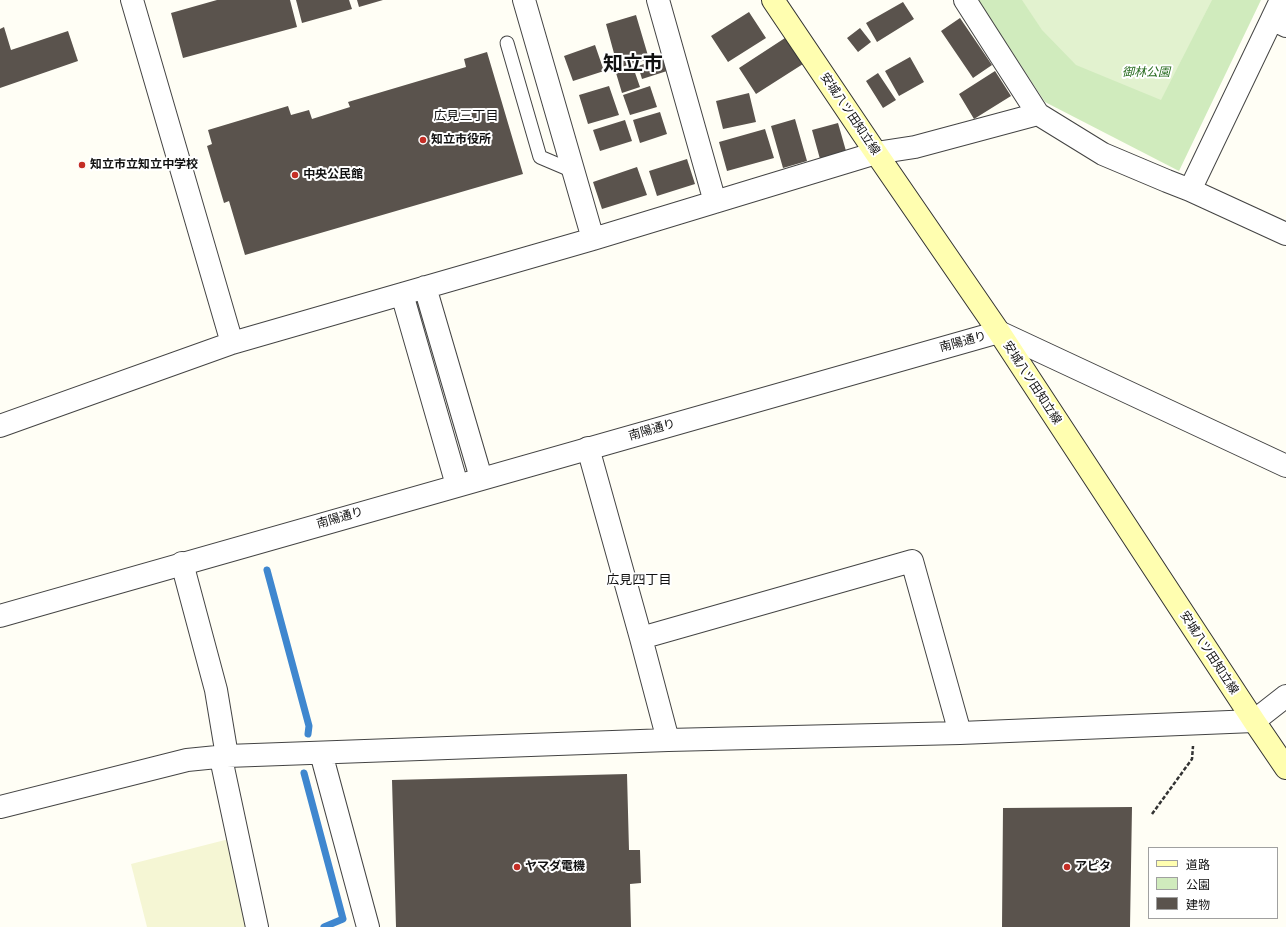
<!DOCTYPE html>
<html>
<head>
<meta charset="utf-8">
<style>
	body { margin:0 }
	#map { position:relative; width:1286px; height:927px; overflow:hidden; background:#fffef5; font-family:Lora,"Noto Sans JP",serif }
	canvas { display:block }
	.legend { position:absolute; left:1148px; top:847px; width:130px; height:72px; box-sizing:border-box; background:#fff; border:1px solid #a0a0a0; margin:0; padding:5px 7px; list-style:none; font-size:12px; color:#111 }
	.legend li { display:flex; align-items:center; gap:8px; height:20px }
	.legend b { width:20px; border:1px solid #a0a0a0 }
</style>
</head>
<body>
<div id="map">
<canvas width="1286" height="927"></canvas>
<ul class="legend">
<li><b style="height:5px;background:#fffeb0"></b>道路</li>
<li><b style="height:11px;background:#d0ebbd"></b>公園</li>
<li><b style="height:11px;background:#5a534d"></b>建物</li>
</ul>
</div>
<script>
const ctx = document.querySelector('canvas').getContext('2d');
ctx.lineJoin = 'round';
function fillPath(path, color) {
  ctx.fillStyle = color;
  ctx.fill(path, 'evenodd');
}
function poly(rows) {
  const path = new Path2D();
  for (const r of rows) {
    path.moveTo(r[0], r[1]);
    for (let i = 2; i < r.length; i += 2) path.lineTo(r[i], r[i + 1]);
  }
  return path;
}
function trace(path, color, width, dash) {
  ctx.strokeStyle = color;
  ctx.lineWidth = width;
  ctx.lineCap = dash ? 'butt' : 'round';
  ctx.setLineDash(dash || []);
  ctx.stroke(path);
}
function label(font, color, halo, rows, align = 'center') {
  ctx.font = font + ' Lora,"Noto Sans JP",serif';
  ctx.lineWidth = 4;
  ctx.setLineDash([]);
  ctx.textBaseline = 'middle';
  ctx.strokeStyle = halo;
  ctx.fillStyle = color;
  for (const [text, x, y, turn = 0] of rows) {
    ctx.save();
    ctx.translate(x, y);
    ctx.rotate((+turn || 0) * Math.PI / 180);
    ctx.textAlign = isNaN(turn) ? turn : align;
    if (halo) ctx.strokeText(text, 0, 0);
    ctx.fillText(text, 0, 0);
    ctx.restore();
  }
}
fillPath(poly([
	[229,839,251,927,147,927,131,864]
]), '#f5f6d4');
fillPath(poly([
	[978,0,1261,0,1179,171,1045,102]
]), '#d0ebbd');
fillPath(poly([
	[1022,0,1212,0,1161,100,1076,65,1042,30]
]), '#e2f2cf');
trace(poly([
	[267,570,309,726,308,734],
	[304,773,343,919,324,927]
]), '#3f87cf', 7);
fillPath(poly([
	[217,0,290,0,297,27,183,58,171,13],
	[296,0,349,0,352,9,302,23],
	[357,0,383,0,359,7],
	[903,2,914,19,877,42,866,23],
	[749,12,766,38,728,62,711,36],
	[636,15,649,59,618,68,606,24],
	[960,18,992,65,973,78,941,31],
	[4,27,11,50,68,31,78,61,0,88,0,29],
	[860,28,871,42,858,52,847,38],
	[785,38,803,64,756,94,739,68],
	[595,45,604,71,573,81,564,56],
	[487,52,523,174,245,255,229,201,224,203,207,146,212,144,208,130,288,106,291,115,309,110,312,119,350,107,348,102,466,67,464,59],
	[910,57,924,82,899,96,885,71],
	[662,58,667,71,642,79,638,66],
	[633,67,640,87,622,93,616,73],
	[995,71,1011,96,974,119,959,94],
	[878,73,896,100,883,108,866,81],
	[609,86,619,115,588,124,579,95],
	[650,86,657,107,630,115,623,95],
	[749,93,756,122,723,129,716,101],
	[660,112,667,134,640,143,633,120],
	[795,119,807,161,783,168,771,126],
	[625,120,632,141,600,151,593,130],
	[838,123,846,151,820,159,812,130],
	[765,129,774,158,727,171,719,142],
	[687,159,695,184,657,196,649,171],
	[637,167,647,195,602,209,593,182],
	[627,774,629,850,640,850,641,883,630,884,631,927,396,927,392,780],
	[1132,807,1130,927,1002,927,1003,808]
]), '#5a534d');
const service = poly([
	[507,43,540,157,573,171]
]);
const minor = poly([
	[132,0,232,343],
	[524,0,593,239],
	[658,0,715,202],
	[965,0,1038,114,1103,154,1167,181,1190,190,1286,234],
	[1272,19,1281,0],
	[1190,190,1272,19,1286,26],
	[425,287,481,478],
	[402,294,457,485],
	[0,426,232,343,593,239,876,153,915,147,1038,114],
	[588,448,641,638,668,740],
	[182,563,216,690,227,756,222,763,257,927],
	[641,638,912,561,960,733],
	[321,753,368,927],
	[0,807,187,760,227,756,668,740,960,733,1254,721,1286,696]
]);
const tertiary = poly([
	[0,616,999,332,1286,466]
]);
const secondary = poly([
	[773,0,876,153,999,332,1254,721,1286,768]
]);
trace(service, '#444', 15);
trace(minor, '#444', 24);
trace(tertiary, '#444', 24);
trace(secondary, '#333', 24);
trace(poly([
	[1152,814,1192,759,1193,746]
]), '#333', 2.5, [4, 2]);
trace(service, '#fff', 13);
trace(minor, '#fff', 22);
trace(tertiary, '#fff', 22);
trace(secondary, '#fffeb0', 22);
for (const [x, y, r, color] of [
	[423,140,4,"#c42e26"],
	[82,165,4,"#c42e26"],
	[295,175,4,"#c42e26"],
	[517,867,4,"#c42e26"],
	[1067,867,4,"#c42e26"]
]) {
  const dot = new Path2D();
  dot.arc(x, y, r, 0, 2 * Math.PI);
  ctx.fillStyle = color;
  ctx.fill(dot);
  trace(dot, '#fff', 1.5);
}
label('italic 12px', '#276b1f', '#fff', [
	["御林公園",1146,73]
]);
label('12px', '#111', '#fff', [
	["安城八ツ田知立線",850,114,56],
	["南陽通り",963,342,-15],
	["安城八ツ田知立線",1032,383,57],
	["南陽通り",652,430,-16],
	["南陽通り",340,518,-16],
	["安城八ツ田知立線",1209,653,57]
]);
label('bold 12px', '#111', '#fff', [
	["知立市役所",431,140],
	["知立市立知立中学校",90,165],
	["中央公民館",303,175],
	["ヤマダ電機",525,867],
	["アピタ",1075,867]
], 'left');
label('13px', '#111', '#fff', [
	["広見三丁目",466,116],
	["広見四丁目",639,580]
]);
label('bold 20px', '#111', '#fff', [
	["知立市",633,64]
]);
</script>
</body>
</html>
